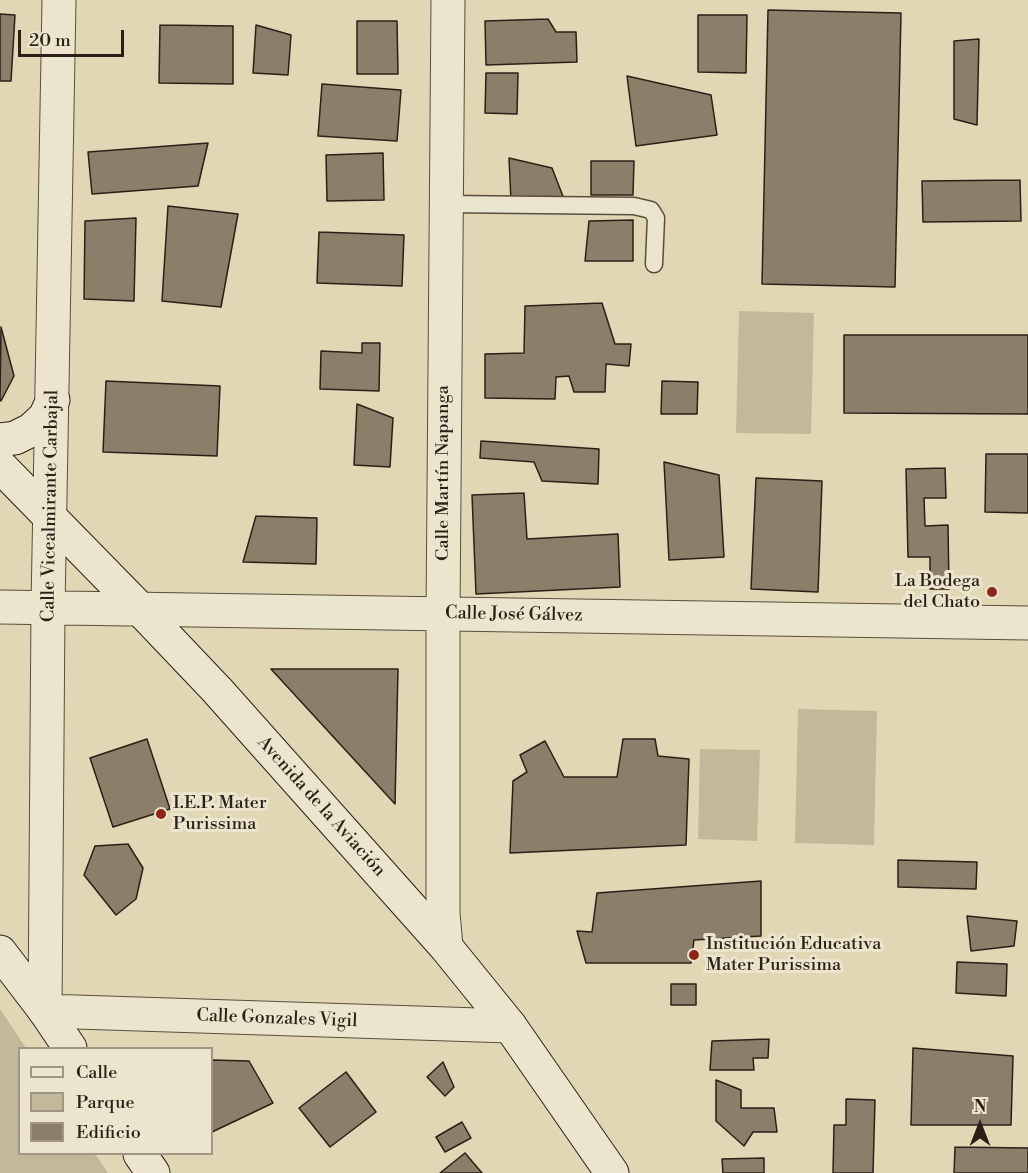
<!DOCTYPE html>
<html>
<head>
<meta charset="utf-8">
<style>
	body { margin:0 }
	#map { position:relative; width:1028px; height:1173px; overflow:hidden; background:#e2d7b4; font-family:"Libre Bodoni",serif }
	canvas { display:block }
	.legend { position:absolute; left:18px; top:1047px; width:195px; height:108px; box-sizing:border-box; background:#ece5ce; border:2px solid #a09685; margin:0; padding:8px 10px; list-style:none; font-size:18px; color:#2d1f18 }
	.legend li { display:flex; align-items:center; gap:12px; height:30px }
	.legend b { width:30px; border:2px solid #a09685 }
	.north { position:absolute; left:950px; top:1095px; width:60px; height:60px; -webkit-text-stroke:4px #ece5ce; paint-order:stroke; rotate:0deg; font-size:16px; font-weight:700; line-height:24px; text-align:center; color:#2d1f18 }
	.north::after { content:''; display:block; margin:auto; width:21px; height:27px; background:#2d1f18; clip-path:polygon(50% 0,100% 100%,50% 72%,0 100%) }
	.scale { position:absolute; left:18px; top:30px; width:106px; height:27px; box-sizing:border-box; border:3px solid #2d1f18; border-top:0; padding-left:8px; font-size:18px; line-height:21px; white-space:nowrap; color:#2d1f18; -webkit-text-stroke:4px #ece5ce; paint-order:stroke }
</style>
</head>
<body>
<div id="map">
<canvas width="1028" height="1173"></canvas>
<ul class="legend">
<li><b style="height:8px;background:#ece5ce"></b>Calle</li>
<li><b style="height:16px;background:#c3b899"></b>Parque</li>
<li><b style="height:16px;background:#8b7f69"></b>Edificio</li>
</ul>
<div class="north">N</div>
<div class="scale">20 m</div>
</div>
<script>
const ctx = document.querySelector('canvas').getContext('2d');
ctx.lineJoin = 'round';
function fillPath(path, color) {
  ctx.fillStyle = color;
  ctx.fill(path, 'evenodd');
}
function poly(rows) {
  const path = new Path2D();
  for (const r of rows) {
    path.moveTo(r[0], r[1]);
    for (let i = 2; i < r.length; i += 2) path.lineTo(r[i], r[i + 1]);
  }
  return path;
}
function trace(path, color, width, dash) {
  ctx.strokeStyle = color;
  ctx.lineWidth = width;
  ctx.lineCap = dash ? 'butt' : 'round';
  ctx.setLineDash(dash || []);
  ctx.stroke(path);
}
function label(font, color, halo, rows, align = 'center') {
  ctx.font = font + ' "Libre Bodoni",serif';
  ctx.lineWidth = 6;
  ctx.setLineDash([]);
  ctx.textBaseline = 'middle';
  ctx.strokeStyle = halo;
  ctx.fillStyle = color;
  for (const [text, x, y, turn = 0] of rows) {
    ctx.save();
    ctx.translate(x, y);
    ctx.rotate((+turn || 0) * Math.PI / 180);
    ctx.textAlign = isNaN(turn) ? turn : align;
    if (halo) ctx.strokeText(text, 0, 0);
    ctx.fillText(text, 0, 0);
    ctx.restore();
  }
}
fillPath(poly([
	[739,311,814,313,811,434,736,433],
	[798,709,877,711,874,845,795,843],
	[700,749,760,750,757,841,698,839],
	[0,1009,26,1048,20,1048,20,1154,95,1154,108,1173,0,1173]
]), '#c3b899');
const building = poly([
	[768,10,901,13,895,287,762,284,768,10],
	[0,14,15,15,11,81,0,81,0,14],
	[698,15,747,15,746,73,698,72,698,15],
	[548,19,556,32,576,32,577,62,486,65,485,21,548,19],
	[357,21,397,21,398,74,357,74,357,21],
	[160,25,233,26,233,84,159,83,160,25],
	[256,25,291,35,288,75,253,73,256,25],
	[979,39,977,125,954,119,954,41,979,39],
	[486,73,518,73,517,114,485,113,486,73],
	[627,76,711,95,717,135,636,146,627,76],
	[322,84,401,90,397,141,318,136,322,84],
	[208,143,198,186,92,194,88,152,208,143],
	[383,153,384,200,327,201,326,155,383,153],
	[509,158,552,168,564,199,511,201,509,158],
	[591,161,634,161,633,195,591,195,591,161],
	[1020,180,1021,221,923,222,922,181,1020,180],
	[168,206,238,214,221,307,162,301,168,206],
	[136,218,134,301,84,299,85,221,136,218],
	[633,220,633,261,585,261,589,221,633,220],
	[319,232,404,235,402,286,317,283,319,232],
	[602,303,615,344,631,344,629,366,606,364,605,392,574,392,569,376,556,377,555,399,485,398,485,354,524,353,525,306,602,303],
	[1,327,14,376,1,401,0,399,1,327],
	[844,335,1028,335,1028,414,844,413,844,335],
	[362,343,380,343,379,391,320,389,321,351,362,353,362,343],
	[106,381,220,386,217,456,103,452,106,381],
	[662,381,698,382,697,414,661,414,662,381],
	[357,404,393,418,390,467,354,465,357,404],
	[481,441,599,449,598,484,542,481,534,462,480,458,481,441],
	[986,454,1028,454,1028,513,985,512,986,454],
	[664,462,719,475,724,557,669,560,664,462],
	[945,468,946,498,924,498,925,526,948,525,949,589,930,589,930,557,908,557,906,469,945,468],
	[756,478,822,481,818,592,751,589,756,478],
	[524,493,527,539,618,534,620,587,476,594,472,495,524,493],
	[256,516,317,518,316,564,243,562,256,516],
	[271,669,398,669,395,804,271,669],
	[147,739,170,809,113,827,90,758,147,739],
	[623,739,655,739,658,756,689,759,686,845,510,853,513,781,527,772,520,755,545,741,564,777,617,777,623,739],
	[128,844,143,868,136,899,116,915,84,875,95,846,128,844],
	[898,860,977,862,976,889,898,887,898,860],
	[761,881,761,936,694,940,691,963,586,963,577,931,592,932,597,893,761,881],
	[967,916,1017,921,1014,946,971,951,967,916],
	[957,962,1007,964,1006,996,956,993,957,962],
	[671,984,696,984,696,1005,671,1005,671,984],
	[769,1039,768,1058,753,1058,754,1070,710,1070,712,1041,769,1039],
	[913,1048,1013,1056,1011,1125,911,1125,913,1048],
	[212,1060,249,1061,273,1103,212,1132,212,1060],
	[443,1062,454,1087,445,1096,427,1077,443,1062],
	[346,1072,376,1112,330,1147,299,1108,346,1072],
	[716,1080,741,1090,741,1108,774,1108,777,1132,753,1132,744,1146,716,1121,716,1080],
	[846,1099,875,1100,873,1173,833,1173,834,1125,846,1125,846,1099],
	[462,1122,471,1138,445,1152,436,1137,462,1122],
	[955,1147,1028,1148,1028,1173,954,1173,955,1147],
	[465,1153,482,1173,440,1173,465,1153],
	[764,1158,764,1173,723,1173,722,1159,764,1158]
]);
fillPath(building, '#8b7f69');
trace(building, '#2d1f18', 1.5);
const lane = poly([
	[446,204,634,206,651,210,656,218,654,264]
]);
const street = poly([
	[59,0,48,607,45,1011,510,1026],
	[0,607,1028,623],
	[446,947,443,913,443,614,448,0]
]);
const secondary = poly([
	[0,440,15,438,31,430,45,417,53,400],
	[0,466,140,609,217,690,446,947,510,1026,612,1173],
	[0,952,45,1011,70,1048],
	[140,1154,153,1173]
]);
trace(lane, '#5a4d3f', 19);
trace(street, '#5a4d3f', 35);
trace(secondary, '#2d1f18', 35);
trace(lane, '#ece5ce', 16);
trace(street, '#ece5ce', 33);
trace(secondary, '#ece5ce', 33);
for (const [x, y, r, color] of [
	[992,592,6,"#8f2418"],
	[161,814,6,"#8f2418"],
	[694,955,6,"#8f2418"]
]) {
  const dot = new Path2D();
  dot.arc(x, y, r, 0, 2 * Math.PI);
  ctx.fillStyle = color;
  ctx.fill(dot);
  trace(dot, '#ece5ce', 2);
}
label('18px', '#2d1f18', '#ece5ce', [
	["Calle Martín Napanga",444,473,-90],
	["Calle Vicealmirante Carbajal",51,506,-89],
	["Calle José Gálvez",514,615,1],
	["Avenida de la Aviación",321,807,48],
	["Calle Gonzales Vigil",277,1019,2]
]);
label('18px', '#2d1f18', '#ece5ce', [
	["La Bodega",980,582,"right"],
	["del Chato",980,603,"right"],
	["I.E.P. Mater",173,804],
	["Purissima",173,825],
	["Institución Educativa",706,945],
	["Mater Purissima",706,966]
], 'left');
</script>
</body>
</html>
